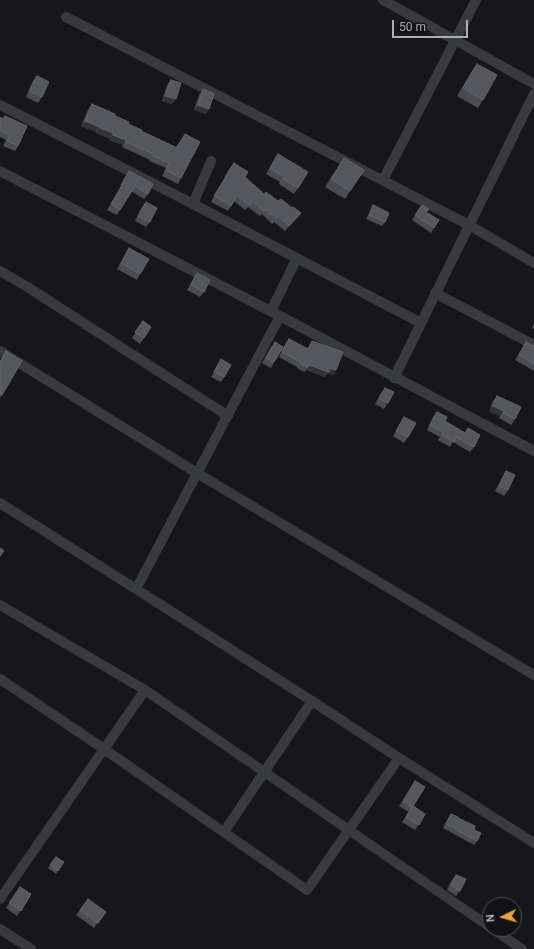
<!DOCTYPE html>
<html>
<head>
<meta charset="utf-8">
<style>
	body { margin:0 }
	#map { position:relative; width:534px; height:949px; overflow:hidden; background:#171719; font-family:Roboto,sans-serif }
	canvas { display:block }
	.north { position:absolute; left:482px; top:897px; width:40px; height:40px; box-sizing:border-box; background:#121214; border:1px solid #4f5156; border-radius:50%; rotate:265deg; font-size:11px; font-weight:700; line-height:16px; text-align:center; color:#aaafb8 }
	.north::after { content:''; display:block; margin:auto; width:14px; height:18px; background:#e6a242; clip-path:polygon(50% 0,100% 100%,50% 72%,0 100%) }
	.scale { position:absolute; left:392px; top:20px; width:76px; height:18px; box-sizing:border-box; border:2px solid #aaafb8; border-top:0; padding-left:5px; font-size:12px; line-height:14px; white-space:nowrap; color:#aaafb8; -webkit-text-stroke:3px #121214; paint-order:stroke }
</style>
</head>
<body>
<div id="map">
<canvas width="534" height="949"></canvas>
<div class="north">N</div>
<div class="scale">50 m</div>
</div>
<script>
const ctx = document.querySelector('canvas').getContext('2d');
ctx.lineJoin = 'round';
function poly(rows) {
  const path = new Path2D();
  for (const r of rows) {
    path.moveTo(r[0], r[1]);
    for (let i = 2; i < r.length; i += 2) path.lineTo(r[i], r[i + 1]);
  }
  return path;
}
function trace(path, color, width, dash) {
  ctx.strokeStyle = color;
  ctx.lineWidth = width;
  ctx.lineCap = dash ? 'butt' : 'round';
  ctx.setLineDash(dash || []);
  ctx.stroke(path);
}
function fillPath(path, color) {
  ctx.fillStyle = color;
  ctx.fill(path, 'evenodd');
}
trace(poly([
	[383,0,534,84],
	[66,17,469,225,534,263],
	[0,105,18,114,193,204,421,323],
	[0,171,280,316,534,451],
	[383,180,476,0],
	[193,204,211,161],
	[0,271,29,288,228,416],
	[435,293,534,345],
	[271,311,297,258],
	[0,351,197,473,534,675],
	[394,378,534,94],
	[0,503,136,589,312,701,399,758,534,843],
	[136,589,280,316],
	[0,605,145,690,490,927],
	[0,679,104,749,307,890,399,758],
	[224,832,312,701],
	[0,899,145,690],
	[0,929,31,949],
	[493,929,522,949]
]), '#383a3e', 10);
fillPath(poly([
	[477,64,483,100,478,108,457,96,472,71],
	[37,76,42,97,38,103,26,97,33,81],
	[171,80,172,104,162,101,167,85],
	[203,89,209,109,206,114,194,110,199,95],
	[92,104,115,116,141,131,176,147,185,134,181,178,178,184,162,176,166,168,149,161,150,160,122,147,123,145,109,140,110,139,96,133,96,132,81,126,88,110],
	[5,116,18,146,15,151,3,146,6,140,0,137,0,117,2,119],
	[278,154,298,188,294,194,279,184,280,182,266,174],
	[344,158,350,191,345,199,325,187],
	[234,163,245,177,264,194,301,213,297,218,285,231,274,222,272,224,262,214,260,216,248,207,245,210,234,201,228,211,211,202,225,177,224,177],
	[129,171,148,194,144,199,131,191,117,215,107,210,122,186,120,185],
	[146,202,150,222,146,227,135,221,142,207],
	[373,205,385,222,382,226,366,219,371,210],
	[422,205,434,228,431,233,412,220],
	[129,248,140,274,137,280,117,269],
	[197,273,204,292,200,297,187,290,193,279],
	[143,321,151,327,140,344,132,338],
	[534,323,534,329,532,328],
	[289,339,307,349,312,341,336,370,333,375,328,373,325,377,306,370,304,372,297,368,297,367,279,357,285,344],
	[275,342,274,362,271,368,262,363,271,347],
	[526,342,534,346,534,371,515,360],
	[6,351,2,395,0,398,0,361],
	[221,359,224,377,221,382,211,377],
	[385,388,388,403,384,409,375,404,381,393],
	[497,396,515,419,511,425,499,418,500,416,489,412,493,401],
	[437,412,445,421,465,433,468,428,474,447,470,452,453,442,450,447,438,440,440,437,427,430,433,417],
	[404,417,408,437,404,443,393,436],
	[506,471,508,490,504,496,495,491,503,476],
	[412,787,413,806,425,814,415,830,402,822,409,812,399,806],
	[451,814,474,830,477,841,474,845,443,828,448,818],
	[56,857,64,862,56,874,48,868],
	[456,875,460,891,456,896,447,890,452,880],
	[20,887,31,894,17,916,6,908],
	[88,899,106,912,94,928,76,915]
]), '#4b4c51');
fillPath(poly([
	[165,96,176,99,172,104,162,101],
	[198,105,209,109,206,114,194,110],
	[85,121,100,127,96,132,81,126],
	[100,128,113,133,110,139,96,133],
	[113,135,126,140,123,145,109,140],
	[301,213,297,218,285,231,289,226],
	[309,365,330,368,336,370,333,375,328,373,325,377,306,370],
	[493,406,504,411,500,416,489,412]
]), '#323336');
const building = poly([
	[477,64,497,75,483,100,463,88,477,64],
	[37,76,49,82,42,97,29,91,37,76],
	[171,80,181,83,176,99,165,96,171,80],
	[203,89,214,94,209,109,198,105,203,89],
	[92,104,115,114,115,116,129,122,128,124,142,130,141,131,177,148,185,134,200,142,181,178,166,170,169,163,153,156,154,154,126,142,126,140,113,135,113,133,100,128,100,127,85,121,92,104],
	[5,116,27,126,18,146,7,141,10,135,0,130,0,117,3,119,5,116],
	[278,154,308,172,298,188,283,179,284,177,270,168,278,154],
	[344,158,364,170,350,191,331,179,344,158],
	[234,163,248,172,245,177,264,194,266,192,278,201,281,199,292,208,293,207,301,213,289,226,278,216,276,218,265,209,264,211,252,201,249,205,237,195,231,206,214,196,229,172,228,172,234,163],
	[129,171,153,184,148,194,135,186,120,210,111,204,125,180,124,180,129,171],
	[146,202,157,208,150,222,138,216,146,202],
	[373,205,389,213,385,222,369,215,373,205],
	[422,205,429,209,426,212,439,220,434,228,415,215,422,205],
	[129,248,149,259,140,274,121,263,129,248],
	[197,273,210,280,204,292,191,285,197,273],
	[143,321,151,327,144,338,135,332,143,321],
	[289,339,308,349,312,341,343,352,336,370,330,368,329,372,309,365,308,367,300,363,301,362,282,352,289,339],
	[275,342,283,347,274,362,266,358,275,342],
	[526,342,534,346,534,364,519,355,526,342],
	[6,351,22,361,2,395,0,393,0,363,6,351],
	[221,359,231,365,224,377,214,372,221,359],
	[385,388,394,392,388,403,379,399,385,388],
	[497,396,521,407,515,419,503,413,504,411,493,406,497,396],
	[437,412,447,417,445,421,465,433,468,428,480,435,474,447,456,437,454,442,442,435,443,432,430,425,437,412],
	[404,417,416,423,408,437,396,431,404,417],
	[506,471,515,475,508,490,499,486,506,471],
	[0,548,4,551,0,556,0,548],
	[415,781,425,787,413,806,425,814,419,825,406,817,412,807,403,801,415,781],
	[451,814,458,817,458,818,475,826,474,830,481,833,477,841,446,824,451,814],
	[56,857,64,862,58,871,50,865,56,857],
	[456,875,466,879,460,891,451,885,456,875],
	[20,887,31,894,21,911,9,903,20,887],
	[88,899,106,912,98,923,80,910,88,899]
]);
fillPath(building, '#55575c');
trace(building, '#63656a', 1);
</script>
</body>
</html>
